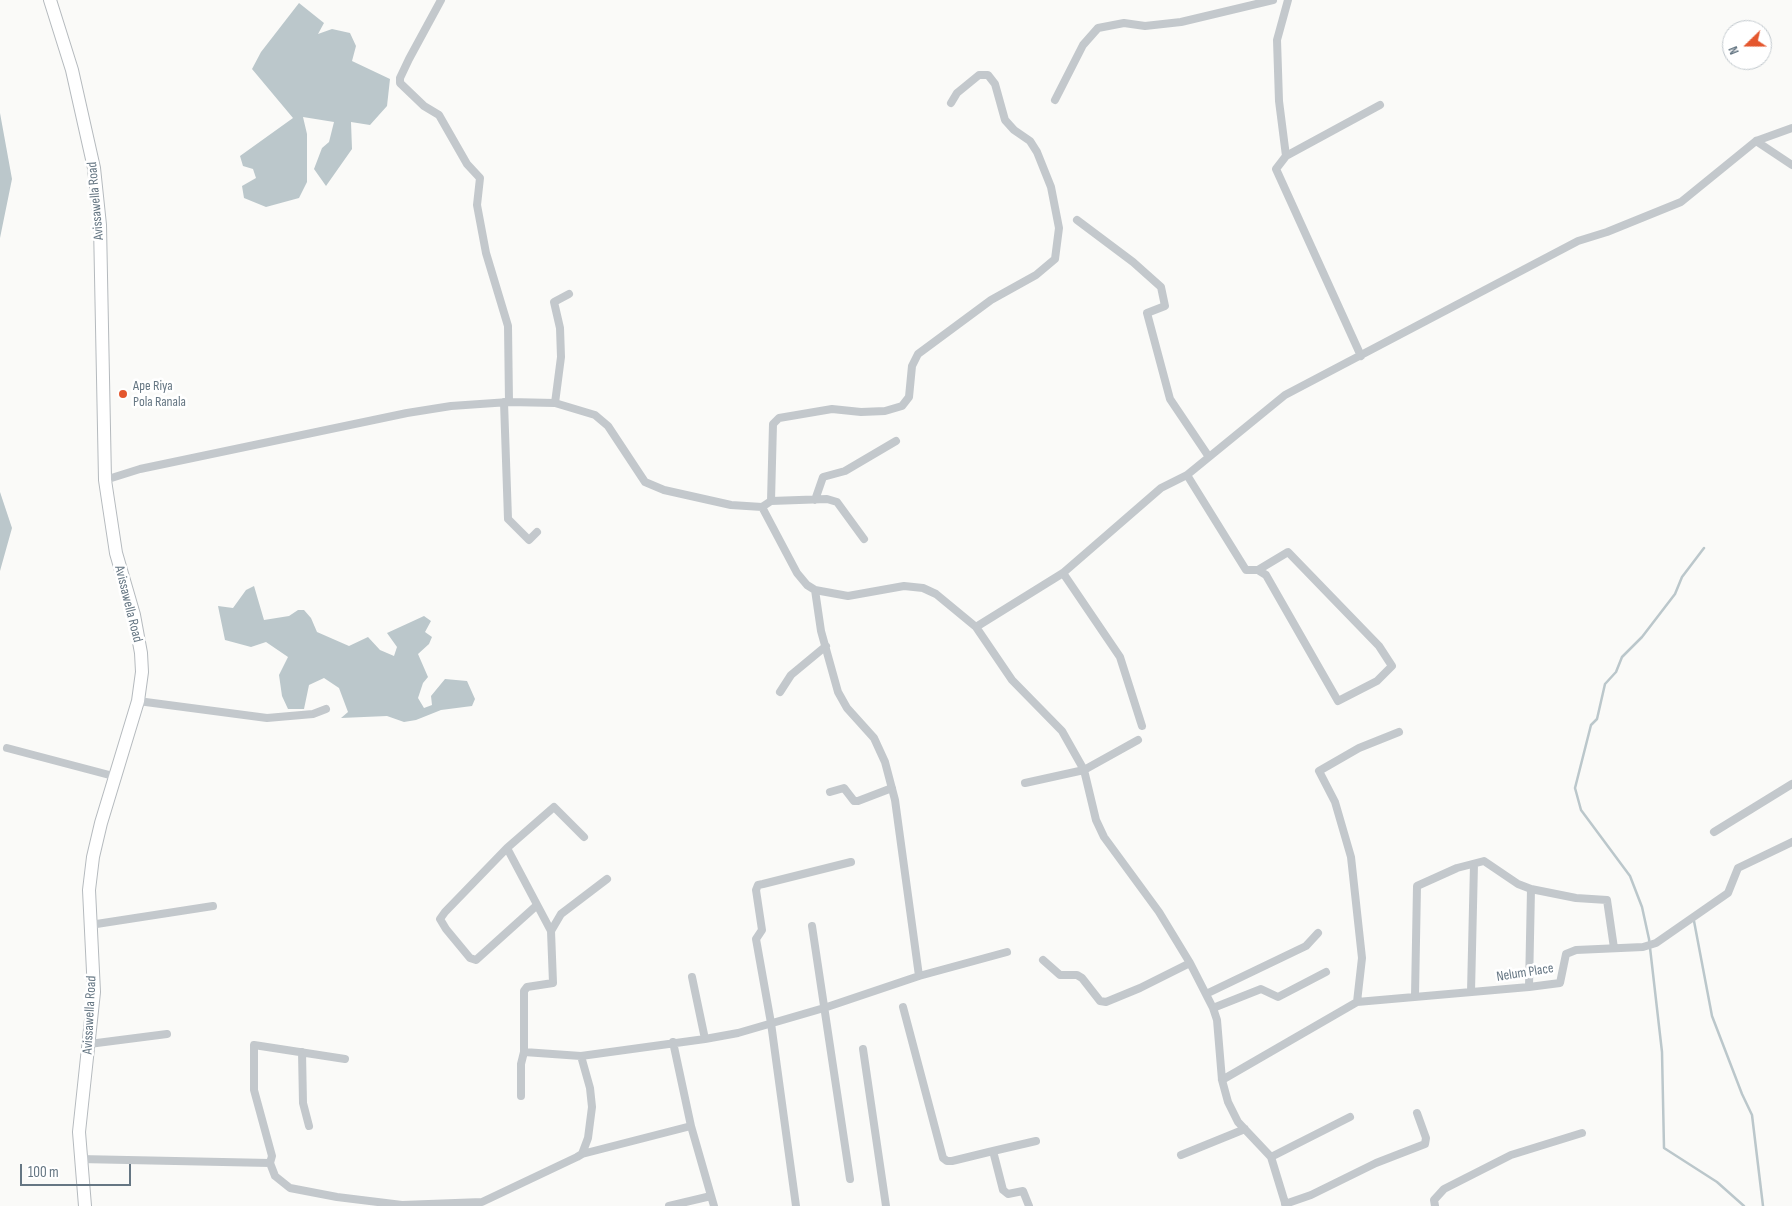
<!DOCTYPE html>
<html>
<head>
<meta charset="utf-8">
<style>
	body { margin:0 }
	#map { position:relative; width:1792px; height:1206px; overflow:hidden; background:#fafaf8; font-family:"Sofia Sans Condensed",sans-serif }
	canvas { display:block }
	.north { position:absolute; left:1722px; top:20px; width:50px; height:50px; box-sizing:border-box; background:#fff; border:1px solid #c1c8cd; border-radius:50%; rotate:248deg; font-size:14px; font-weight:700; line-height:20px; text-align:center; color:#657683 }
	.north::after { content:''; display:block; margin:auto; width:18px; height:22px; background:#e4572e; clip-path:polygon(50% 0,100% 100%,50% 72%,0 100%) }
	.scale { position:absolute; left:20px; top:1164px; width:111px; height:22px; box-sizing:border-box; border:2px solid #657683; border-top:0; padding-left:6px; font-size:15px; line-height:18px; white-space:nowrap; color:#657683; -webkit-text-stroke:4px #fff; paint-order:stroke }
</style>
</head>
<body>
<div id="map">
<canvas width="1792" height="1206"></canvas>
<div class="north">N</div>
<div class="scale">100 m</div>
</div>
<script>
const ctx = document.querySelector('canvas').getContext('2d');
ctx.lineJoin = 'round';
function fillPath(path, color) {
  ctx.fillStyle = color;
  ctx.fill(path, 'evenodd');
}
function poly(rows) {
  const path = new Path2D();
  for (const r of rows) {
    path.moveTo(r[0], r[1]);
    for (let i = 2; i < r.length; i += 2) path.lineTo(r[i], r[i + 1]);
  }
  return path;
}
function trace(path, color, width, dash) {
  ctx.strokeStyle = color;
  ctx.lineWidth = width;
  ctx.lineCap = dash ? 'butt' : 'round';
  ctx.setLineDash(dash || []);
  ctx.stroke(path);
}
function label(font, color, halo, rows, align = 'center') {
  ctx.font = font + ' "Sofia Sans Condensed",sans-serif';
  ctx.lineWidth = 5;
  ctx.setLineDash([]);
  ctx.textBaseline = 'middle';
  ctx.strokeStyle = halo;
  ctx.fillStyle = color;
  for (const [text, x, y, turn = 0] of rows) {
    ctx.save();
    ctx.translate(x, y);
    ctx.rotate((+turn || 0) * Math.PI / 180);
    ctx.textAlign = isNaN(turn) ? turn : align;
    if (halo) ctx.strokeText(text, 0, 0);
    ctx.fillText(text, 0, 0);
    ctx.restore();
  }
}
fillPath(poly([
	[299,3,324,23,318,34,332,29,350,33,356,46,352,61,390,79,387,106,370,125,351,122,352,149,326,186,314,169,322,148,329,142,334,122,303,117,307,134,307,182,299,198,266,207,244,198,242,186,256,178,253,169,243,166,240,156,293,118,252,69,261,52],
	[0,113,12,179,0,238],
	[0,492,12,528,0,571],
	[254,586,264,620,289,616,298,610,304,610,311,618,317,632,349,646,368,637,380,650,394,656,397,647,387,633,424,616,431,621,425,632,432,637,429,644,418,654,428,677,423,683,418,698,424,708,432,705,431,696,445,679,467,681,475,699,472,706,441,710,416,720,404,722,387,716,341,718,348,712,339,688,324,678,309,685,304,709,288,709,282,696,279,675,288,657,266,642,251,647,225,640,218,606,233,608,246,590]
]), '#bbc7cb');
trace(poly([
	[1704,548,1682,577,1675,594,1642,637,1622,657,1616,672,1605,684,1597,719,1591,725,1575,788,1581,810,1630,876,1642,907,1649,939,1662,1052,1664,1148,1717,1182,1744,1206],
	[1694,921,1712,1016,1742,1094,1752,1115,1763,1206]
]), '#bbc7cb', 2.5);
const primary = poly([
	[50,0,72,70,94,168,100,225,105,480,116,553,134,615,141,653,142,672,138,701,101,823,93,857,89,890,94,992,79,1132,85,1206]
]);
trace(primary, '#b5babe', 14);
trace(poly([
	[441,0,409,59,400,78,400,83,424,106,439,115,467,164,480,178,477,205,486,253,508,326,509,402],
	[1055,100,1083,45,1098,28,1124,23,1145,26,1181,22,1273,0],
	[1756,141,1792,165],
	[1286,156,1279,101,1277,40,1288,0],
	[1077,220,1133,262,1161,287,1165,306,1147,313,1170,399,1209,457],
	[1361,356,1276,169,1286,156,1380,105],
	[504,402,508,519,529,540,537,532],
	[555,403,561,357,560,328,554,302,569,294],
	[1187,475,1246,570,1258,570,1266,575,1338,701,1377,681,1392,666,1379,646,1288,552,1258,570],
	[105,480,140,469,407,413,451,406,509,402,555,403,595,415,608,426,645,482,664,490,731,505,762,507,797,573,807,585,815,590,848,596,904,586,923,588,936,594,976,627,1012,680,1062,731,1084,770,1096,820,1104,837,1159,912,1190,963,1213,1008,1217,1020,1222,1080,1228,1102,1238,1122,1271,1157,1286,1206],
	[815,500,823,477,845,471,896,441],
	[771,501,827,499,837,502,864,539],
	[762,507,771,501,773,424,779,418,832,409,861,412,885,411,902,406,909,397,912,366,918,354,991,300,1036,275,1055,259,1059,228,1051,187,1037,152,1030,141,1014,130,1005,120,995,84,988,75,979,75,957,93,951,103],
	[1063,573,1120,657,1142,726],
	[815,590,821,631,838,692,847,708,874,738,885,762,895,800,919,976],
	[976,627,1063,573,1161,488,1187,475,1285,395,1578,241,1607,232,1681,202,1756,141,1792,128],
	[780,692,791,675,826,646],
	[138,701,267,718,313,714,326,709],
	[7,748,117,777],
	[1025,783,1084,770,1138,740],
	[830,792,844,788,854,801,858,801,892,788],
	[1714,832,1792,784],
	[507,848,554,807,584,837],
	[90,925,213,906],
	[812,926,850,1179],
	[551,931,561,914,607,879],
	[1043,960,1060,975,1077,975,1082,978,1100,1001,1106,1002,1140,988,1190,963],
	[692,977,705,1039],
	[1529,987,1531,889],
	[1471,992,1474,864],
	[1206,994,1306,946,1318,933],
	[1415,996,1417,886,1457,868,1484,861,1518,884,1531,889,1576,898,1607,900,1614,948],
	[1357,1002,1362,958,1351,857,1335,802,1319,771,1359,748,1399,732],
	[903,1007,943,1158,947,1161,952,1161,993,1151,1003,1190,1008,1194,1023,1191,1029,1206],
	[1213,1008,1261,989,1278,997,1326,972],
	[673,1042,691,1126,714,1206],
	[89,1044,167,1034],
	[863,1049,886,1206],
	[302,1052,303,1103,309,1126],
	[581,1056,705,1039,738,1033,824,1008,919,976,1007,952],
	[345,1059,254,1045,254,1090,272,1156,270,1163,275,1176,290,1188,337,1197,402,1205,482,1202,577,1157,582,1154,588,1138,592,1107,590,1088,581,1056,524,1052,524,991,527,987,553,983,551,931,507,848,445,912,440,919,446,929,470,958,476,960,536,906],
	[1222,1080,1357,1002,1529,987,1560,983,1566,954,1576,950,1643,947,1656,943,1728,893,1738,868,1792,842],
	[521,1096,521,1064,524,1052],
	[993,1151,1036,1141],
	[582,1154,691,1126],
	[1181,1155,1245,1129],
	[1271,1157,1350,1117],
	[80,1159,270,1163],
	[1285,1204,1311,1195,1376,1163,1425,1144,1426,1138,1417,1113],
	[669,1206,711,1196],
	[796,1206,771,1023,756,939,762,930,756,890,758,885,763,884,851,862],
	[1435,1206,1434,1200,1444,1189,1511,1155,1582,1133]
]), '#c3c8cc', 8);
trace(primary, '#fff', 12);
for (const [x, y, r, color] of [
	[123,394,5,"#e4572e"]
]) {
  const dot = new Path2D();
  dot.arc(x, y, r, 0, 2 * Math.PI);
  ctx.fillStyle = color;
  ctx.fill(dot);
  trace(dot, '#fff', 2);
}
label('14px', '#657683', '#fff', [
	["Avissawella Road",96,201,-95],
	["Avissawella Road",128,604,76],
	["Nelum Place",1525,973,-9],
	["Avissawella Road",90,1015,-87]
]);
label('14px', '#657683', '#fff', [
	["Ape Riya",133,386],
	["Pola Ranala",133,402]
], 'left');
</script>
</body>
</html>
